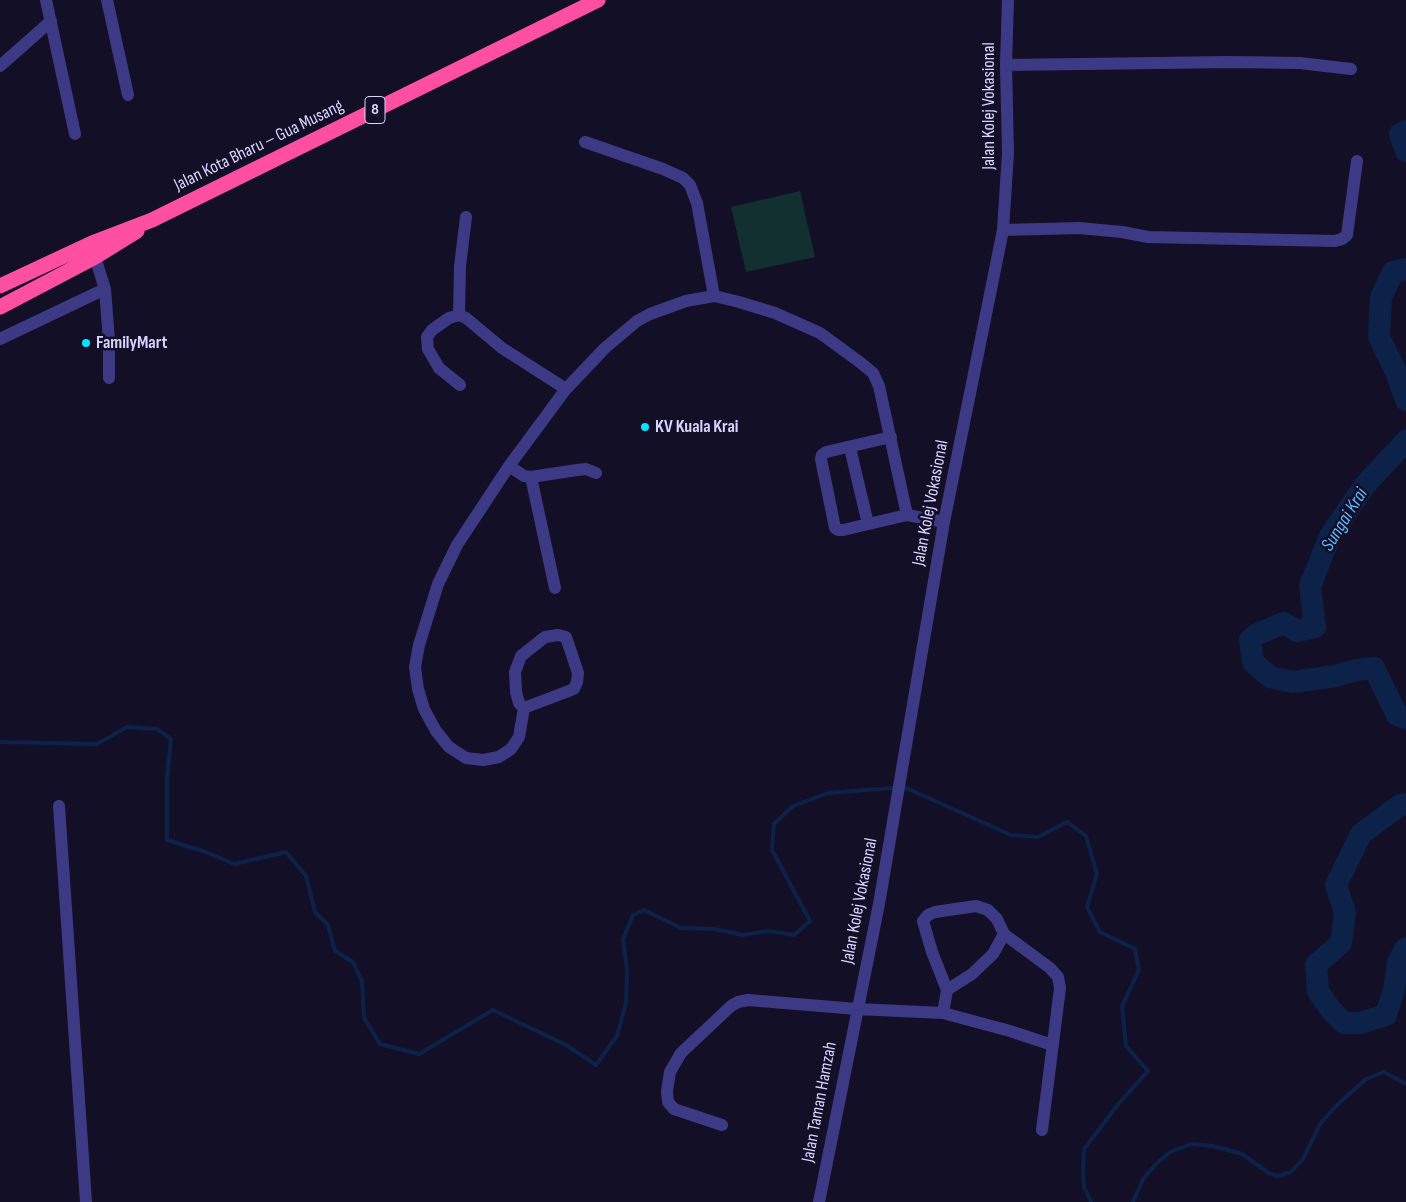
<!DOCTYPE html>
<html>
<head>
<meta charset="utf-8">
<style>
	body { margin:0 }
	canvas { display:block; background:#130f26 }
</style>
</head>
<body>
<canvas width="1406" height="1202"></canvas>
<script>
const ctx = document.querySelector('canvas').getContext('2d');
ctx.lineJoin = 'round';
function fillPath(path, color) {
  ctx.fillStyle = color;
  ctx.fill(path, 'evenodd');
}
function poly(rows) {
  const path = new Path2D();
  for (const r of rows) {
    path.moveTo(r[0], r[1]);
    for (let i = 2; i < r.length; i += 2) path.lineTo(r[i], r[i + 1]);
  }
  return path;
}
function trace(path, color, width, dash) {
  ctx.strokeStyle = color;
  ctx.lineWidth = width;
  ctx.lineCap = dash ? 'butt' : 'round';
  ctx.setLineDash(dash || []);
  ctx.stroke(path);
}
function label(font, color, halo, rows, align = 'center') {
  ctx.font = font + ' "Sofia Sans Condensed",sans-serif';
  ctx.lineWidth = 5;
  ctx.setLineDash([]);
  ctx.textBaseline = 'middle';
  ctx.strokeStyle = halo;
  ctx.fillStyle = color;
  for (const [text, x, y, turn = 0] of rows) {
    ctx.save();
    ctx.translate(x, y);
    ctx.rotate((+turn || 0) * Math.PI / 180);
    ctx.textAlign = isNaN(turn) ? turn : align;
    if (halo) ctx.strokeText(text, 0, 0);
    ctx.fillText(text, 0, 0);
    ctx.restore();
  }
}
fillPath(poly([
	[800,191,815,257,746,272,731,207]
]), '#12302f');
trace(poly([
	[0,742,97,744,127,727,157,729,171,739,167,778,167,840,206,852,234,864,286,852,306,876,315,912,328,925,335,951,353,962,362,981,364,1018,380,1044,419,1054,493,1010,566,1045,596,1065,617,1036,626,1003,627,970,623,939,633,915,644,910,681,928,715,929,743,935,768,931,794,935,810,921,772,850,774,824,793,806,828,793,904,787,1011,835,1038,837,1067,822,1086,836,1097,874,1087,907,1100,932,1135,949,1139,970,1122,1006,1126,1046,1148,1071,1120,1102,1084,1149,1083,1171,1084,1187,1091,1202],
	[1133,1202,1143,1179,1155,1165,1170,1152,1191,1144,1213,1146,1242,1154,1269,1173,1278,1176,1291,1172,1303,1159,1320,1124,1337,1105,1366,1079,1384,1072,1404,1083,1406,1083]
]), '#0c2248', 4);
trace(poly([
	[1406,131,1400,134,1406,151],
	[1406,269,1393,272,1381,297,1379,337,1396,372,1406,400],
	[1406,441,1365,485,1330,536,1310,586,1315,627,1297,631,1284,623,1257,634,1250,640,1253,662,1270,677,1293,682,1336,676,1356,670,1374,668,1397,715,1406,718],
	[1406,804,1400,805,1361,834,1336,885,1345,913,1341,943,1316,965,1318,991,1330,1009,1344,1023,1360,1023,1386,1015,1394,990,1398,962,1406,948]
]), '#0c2248', 22);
trace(poly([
	[46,0,75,134],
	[107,0,128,95],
	[1006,65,1230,62,1300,63,1351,69],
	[0,66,51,21],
	[585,142,663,169,683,178,690,185,697,203,714,296],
	[1003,230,1079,228,1122,232,1148,237,1335,241,1342,239,1347,235,1357,161],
	[95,257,105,289,109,340,109,378],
	[459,315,460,266,466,217],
	[0,339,105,289],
	[460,385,439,368,428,349,427,337,432,330,449,318,459,315,466,318,502,348,566,389],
	[891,437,826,452,822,455,821,459,835,528,838,530,843,530,907,515,944,522],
	[850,448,868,524],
	[509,466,524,476,531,477,577,470,586,469,596,473],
	[531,477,555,588],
	[524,708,574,689,577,682,578,673,566,637,558,635,545,637,521,656,515,672,516,692,519,703,524,708,519,737,511,749,499,757,483,760,466,758,449,747,436,731,424,709,418,689,415,667,419,645,438,584,457,545,509,466,566,389,605,348,637,321,650,314,686,301,714,296,739,302,775,313,820,333,861,363,873,373,879,386,907,515],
	[59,806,86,1202],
	[947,990,932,952,923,921,928,915,935,912,976,906,988,910,997,919,1004,934,1050,968,1058,977,1060,988,1042,1130],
	[943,1013,947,990,972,974,993,954,1004,934],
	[722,1125,674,1109,668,1102,667,1091,670,1072,681,1053,731,1006,738,1002,748,1000,857,1009,943,1013,1010,1031,1052,1045],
	[819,1202,879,904,944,522,1003,230,1008,153,1006,65,1008,0]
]), '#3d3a85', 12);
trace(poly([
	[0,286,92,243,152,220,598,0],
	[0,307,95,257,137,231]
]), '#ff4fa3', 15);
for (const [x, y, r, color] of [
	[86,343,5,"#00e5ff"],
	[645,427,5,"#00e5ff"]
]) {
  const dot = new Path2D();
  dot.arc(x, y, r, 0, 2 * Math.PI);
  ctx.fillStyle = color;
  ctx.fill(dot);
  trace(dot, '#130f26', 2);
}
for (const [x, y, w] of [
	[375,110,20]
]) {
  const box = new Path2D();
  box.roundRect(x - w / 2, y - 13.5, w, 27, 4);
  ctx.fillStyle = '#130f26';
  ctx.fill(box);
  trace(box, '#d9d4ff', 1);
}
label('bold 16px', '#d9d4ff', null, [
	["8",375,110]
]);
label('18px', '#d9d4ff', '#130f26', [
	["Jalan Kolej Vokasional",989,106,-90],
	["Jalan Kota Bharu – Gua Musang",259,146,-26],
	["Jalan Kolej Vokasional",931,503,-79],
	["Jalan Kolej Vokasional",860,901,-79],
	["Jalan Taman Hamzah",820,1102,-79]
]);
label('bold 18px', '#d9d4ff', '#130f26', [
	["FamilyMart",96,343],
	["KV Kuala Krai",655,427]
], 'left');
label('italic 19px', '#62b6ff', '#130f26', [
	["Sungai Krai",1345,520,-58]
]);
</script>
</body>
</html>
